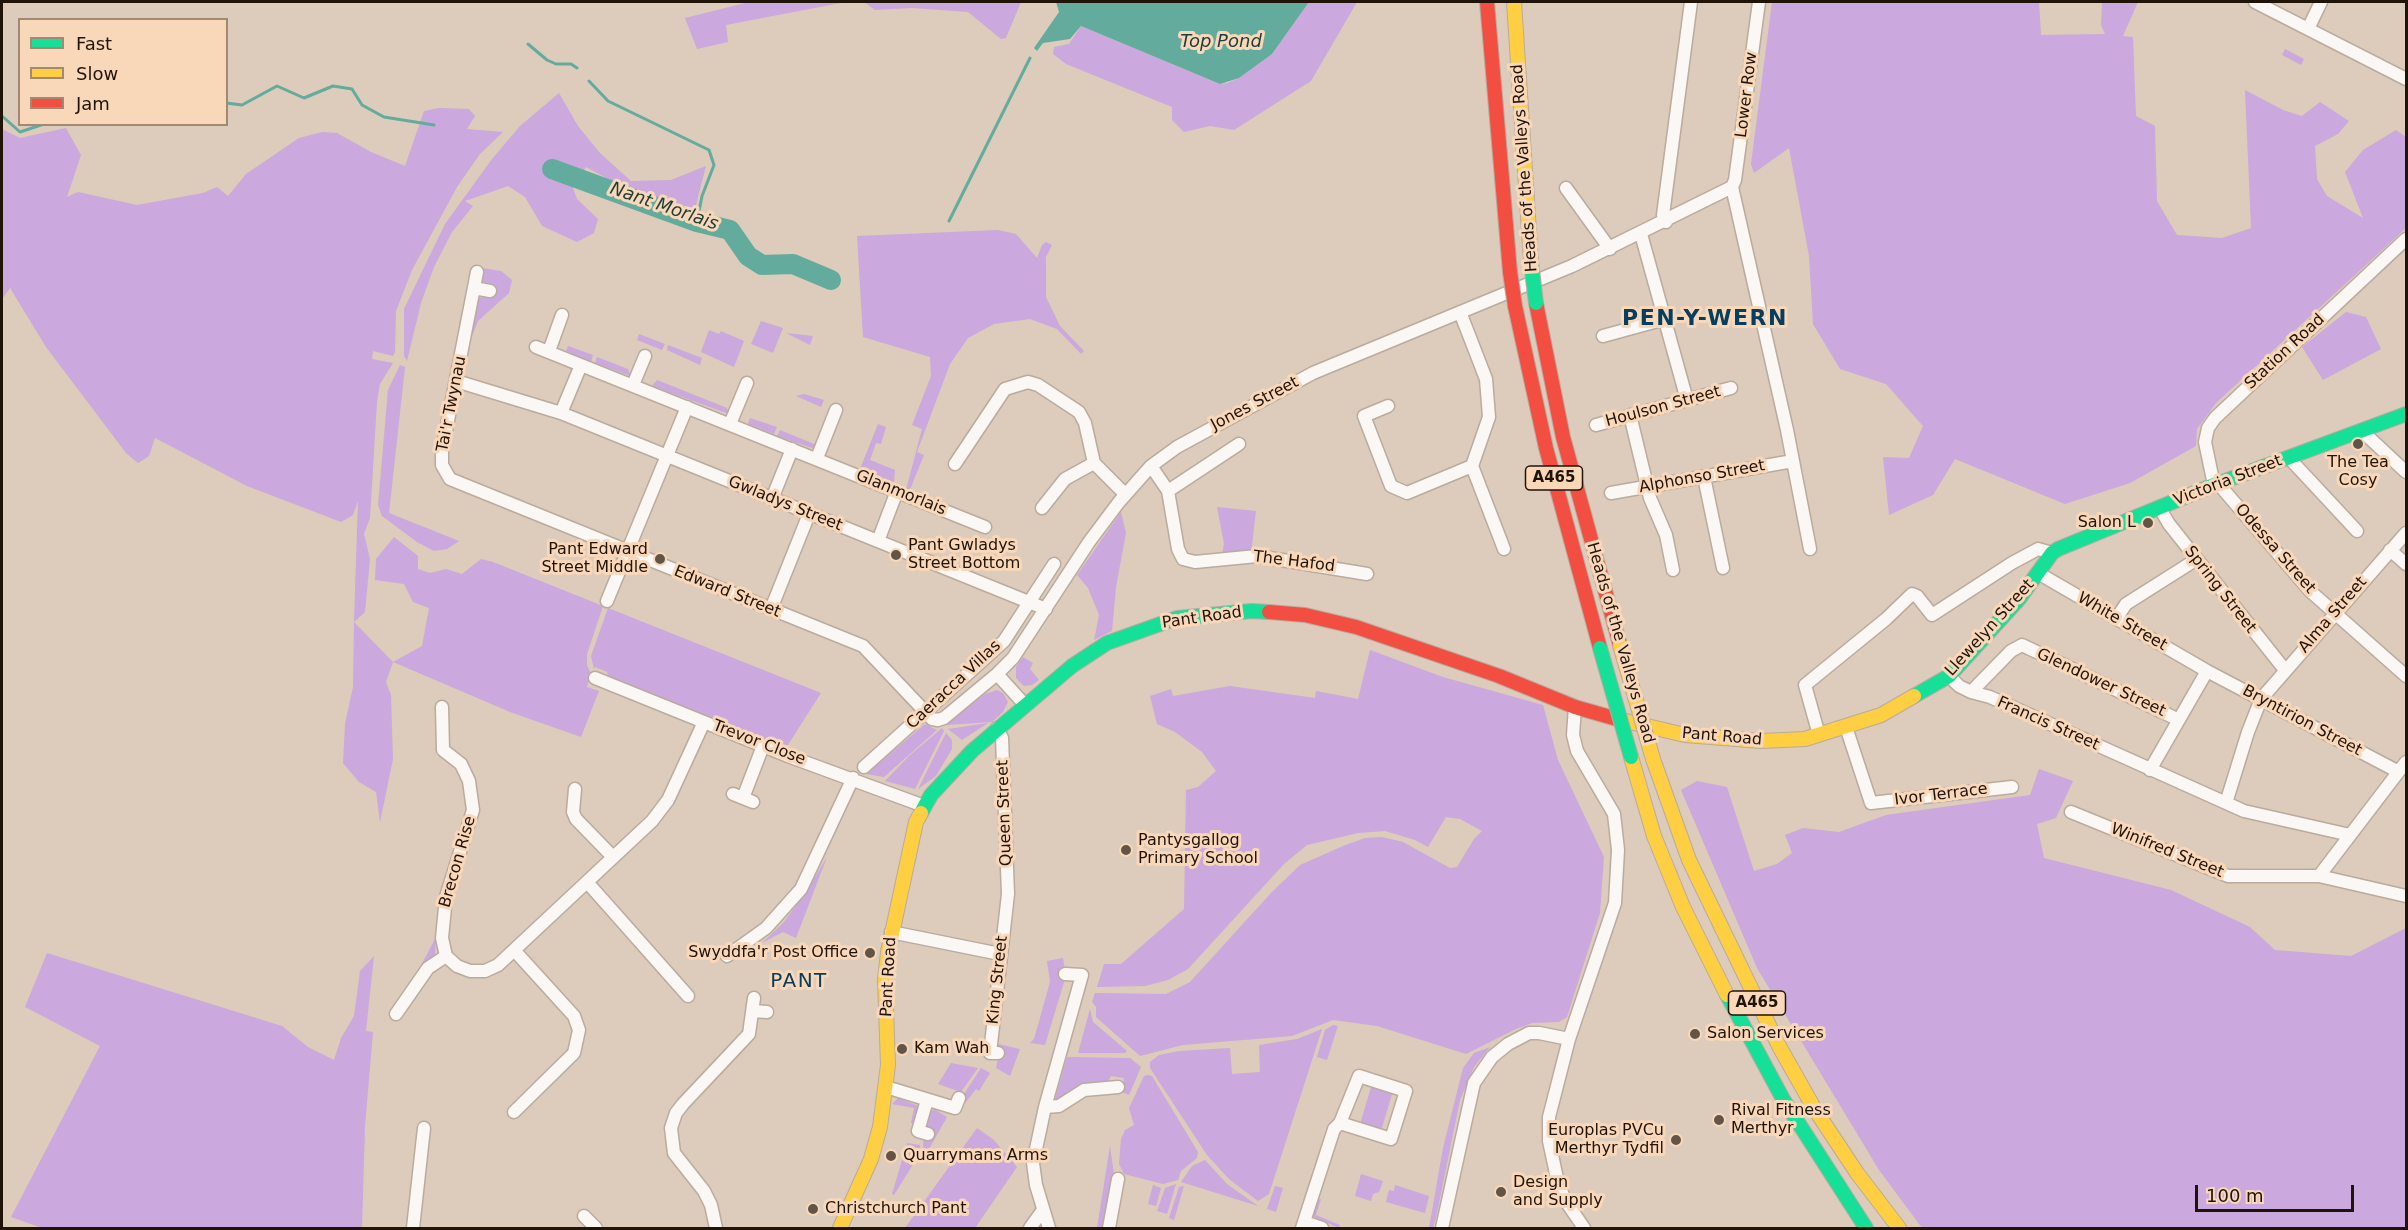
<!DOCTYPE html>
<html>
<head>
<meta charset="utf-8">
<style>
	body { margin:0 }
	#map { position:relative; width:2408px; height:1230px; overflow:hidden; background:#ddcbbb; font-family:"DejaVu Sans",sans-serif }
	canvas { display:block }
	.frame { position:absolute; inset:0; border:3px solid #201409; pointer-events:none }
	.legend { position:absolute; left:18px; top:18px; width:210px; height:108px; box-sizing:border-box; background:#f9d7b9; border:2px solid #a28973; margin:0; padding:8px 10px; list-style:none; font-size:18px; color:#201409 }
	.legend li { display:flex; align-items:center; gap:12px; height:30px }
	.legend b { width:30px; border:2px solid #a28973 }
	.scale { position:absolute; left:2195px; top:1185px; width:159px; height:27px; box-sizing:border-box; border:3px solid #201409; border-top:0; padding-left:8px; font-size:18px; line-height:21px; white-space:nowrap; color:#201409; -webkit-text-stroke:4px #f9d7b9; paint-order:stroke }
</style>
</head>
<body>
<div id="map">
<canvas width="2408" height="1230"></canvas>
<div class="frame"></div>
<ul class="legend">
<li><b style="height:8px;background:#16e098"></b>Fast</li>
<li><b style="height:8px;background:#ffcf43"></b>Slow</li>
<li><b style="height:8px;background:#f24e42"></b>Jam</li>
</ul>
<div class="scale">100 m</div>
</div>
<script>
const ctx = document.querySelector('canvas').getContext('2d');
ctx.lineJoin = 'round';
function fillPath(path, color) {
  ctx.fillStyle = color;
  ctx.fill(path, 'evenodd');
}
function poly(rows) {
  const path = new Path2D();
  for (const r of rows) {
    path.moveTo(r[0], r[1]);
    for (let i = 2; i < r.length; i += 2) path.lineTo(r[i], r[i + 1]);
  }
  return path;
}
function trace(path, color, width, dash) {
  ctx.strokeStyle = color;
  ctx.lineWidth = width;
  ctx.lineCap = dash ? 'butt' : 'round';
  ctx.setLineDash(dash || []);
  ctx.stroke(path);
}
function label(font, color, halo, rows, align = 'center') {
  ctx.font = font + ' "DejaVu Sans",sans-serif';
  ctx.lineWidth = 6;
  ctx.setLineDash([]);
  ctx.textBaseline = 'middle';
  ctx.strokeStyle = halo;
  ctx.fillStyle = color;
  for (const [text, x, y, turn = 0] of rows) {
    ctx.save();
    ctx.translate(x, y);
    ctx.rotate((+turn || 0) * Math.PI / 180);
    ctx.textAlign = isNaN(turn) ? turn : align;
    if (halo) ctx.strokeText(text, 0, 0);
    ctx.fillText(text, 0, 0);
    ctx.restore();
  }
}
fillPath(poly([
	[749,2,846,2,726,25,728,42,697,49,685,18],
	[864,2,1021,2,1006,38,1001,39,968,12,912,8,875,10],
	[1309,2,1357,2,1311,81,1234,130,1210,126,1184,132,1172,120,1172,107,1066,64,1053,54,1054,47,1069,44,1081,26,1220,84,1227,83,1239,78,1272,54],
	[1772,2,2039,2,2041,35,2105,34,2101,25,2102,2,2138,2,2123,36,2133,37,2136,116,2155,126,2157,201,2177,235,2222,238,2251,228,2245,90,2283,110,2302,116,2320,102,2349,121,2338,134,2315,146,2317,179,2327,196,2363,218,2345,172,2363,150,2396,130,2406,137,2406,228,2216,403,2197,429,2196,446,2130,483,2065,504,1955,459,1933,495,1889,515,1883,457,1909,458,1923,426,1886,384,1840,369,1813,324,1809,256,1789,148,1754,173,1751,164],
	[2285,49,2304,59,2301,65,2282,55],
	[559,93,578,126,600,153,631,181,671,180,706,166,695,209,630,191,586,167,573,188,577,199,598,219,594,233,577,242,542,226,525,197,508,186,465,201,473,206,452,232,434,267,421,303,407,361,404,356,404,309,445,224,492,159,520,126],
	[439,108,469,109,475,116,467,129,503,132,480,154,457,187,412,270,396,311,395,352,393,356,373,351,372,359,393,363,380,384,377,402,370,518,364,534,370,559,365,612,354,622,393,662,422,646,429,608,413,602,404,584,375,580,376,559,394,537,418,556,418,569,430,573,446,569,462,574,481,559,493,562,603,606,587,654,587,665,591,674,587,687,599,691,581,737,510,712,393,662,386,682,391,695,393,759,380,822,376,792,359,782,343,763,345,724,353,687,354,622,358,501,353,515,341,522,247,486,155,438,149,456,138,463,126,453,46,347,10,288,2,299,2,129,20,138,66,128,81,155,67,197,78,192,137,205,203,193,217,187,228,196,246,174,299,138,322,132,337,133,371,152,405,166,424,111],
	[998,230,1016,234,1037,258,1042,245,1046,242,1052,245,1046,257,1046,297,1060,326,1084,351,1081,354,1057,329,1030,319,994,324,968,338,950,364,917,452,924,455,909,492,906,490,922,429,912,425,931,376,930,357,863,337,857,236],
	[482,268,501,271,512,280,509,293,478,321,468,346,478,299,485,295,485,285,481,279],
	[2346,312,2366,317,2381,349,2323,380,2302,347],
	[761,321,783,328,773,353,751,344],
	[709,330,719,334,721,331,744,341,734,367,701,352],
	[786,333,813,336,810,345],
	[639,334,665,344,662,350,637,340],
	[668,345,702,358,700,365,667,350],
	[568,346,593,355,591,362,566,351],
	[597,357,628,369,631,376,595,363],
	[400,365,405,367,389,513,459,541,447,549,434,551,417,542,382,516,378,505,388,390],
	[657,380,727,408,729,414,652,386],
	[804,394,824,400,821,407,796,396],
	[750,418,777,427,774,434,748,424],
	[878,424,886,427,881,444,876,443,870,460,895,470,894,482,860,469],
	[780,430,814,444,815,449,777,436],
	[1217,507,1256,511,1251,553,1222,554,1224,544],
	[1121,512,1126,533,1116,587,1112,631,1094,640,1099,615,1088,588,1077,575],
	[608,608,821,693,786,748,609,678,607,672,595,667,594,669,591,656],
	[1370,650,1443,677,1543,705,1558,760,1604,857,1600,913,1567,1017,1559,1022,1532,1023,1516,1029,1466,1054,1377,1026,1333,1020,1292,1036,1183,1045,1140,1056,1096,1017,1096,1007,1092,1002,1095,993,1166,994,1190,982,1271,893,1300,865,1343,846,1365,838,1382,837,1403,842,1450,868,1457,867,1474,839,1482,831,1460,819,1446,817,1428,847,1415,840,1385,831,1358,833,1307,845,1284,864,1188,969,1168,980,1145,986,1097,987,1104,964,1121,964,1184,909,1186,790,1198,787,1216,771,1202,752,1175,732,1157,724,1150,696,1171,689,1173,696,1230,686,1315,698,1316,691,1358,699],
	[1023,657,1033,663,1030,669,1039,680,1032,685,1024,686,1016,678,1016,667],
	[997,690,1003,693,1008,702,1003,712,992,722,946,725,985,694],
	[988,723,962,740,948,729],
	[925,724,937,730,884,777,866,774],
	[942,728,944,731,915,789,885,781,909,756],
	[946,733,952,740,952,749,936,776,918,789],
	[2039,769,2073,781,2056,818,2037,824,2044,858,2171,890,2250,927,2275,950,2351,956,2406,928,2406,1228,1922,1228,1879,1170,1757,968,1681,790,1697,781,1727,787,1754,871,1777,864,1792,853,1785,835,1803,828,1839,832,1886,815,2030,795],
	[827,857,796,938,783,932,762,943,784,922,806,892],
	[436,937,435,954,414,979],
	[47,953,282,1026,308,1047,334,1060,341,1038,354,1016,360,971,374,956,366,1031,373,1032,365,1126,362,1228,42,1228,11,1217,100,1046,25,1007],
	[1063,958,1065,970,1060,972,1061,979,1065,979,1045,1045,1030,1043,1034,1039,1050,982,1047,961],
	[1090,1009,1093,1022,1127,1051,1125,1053,1078,1053],
	[1333,1025,1338,1026,1327,1060,1317,1057,1325,1030],
	[1322,1029,1269,1194,1258,1201,1229,1179,1207,1155,1150,1068,1150,1062,1159,1055,1179,1051,1230,1048,1232,1074,1260,1072,1259,1045,1297,1039],
	[998,1044,1020,1049,1010,1076,996,1068,998,1059,1003,1059,1004,1051,998,1048],
	[1490,1047,1474,1067,1460,1100,1436,1218,1433,1228,1429,1228,1443,1148,1463,1068,1474,1053],
	[1067,1057,1130,1058,1141,1067,1129,1095,1122,1092,1124,1078,1111,1076,1108,1082,1054,1103],
	[951,1063,978,1068,961,1092,938,1084],
	[981,1068,990,1073,979,1091,976,1089,963,1106,960,1104,962,1097],
	[1148,1075,1152,1076,1198,1152,1197,1158,1181,1171,1178,1180,1163,1184,1124,1174,1119,1164,1121,1139,1125,1130,1134,1125,1129,1108,1144,1076],
	[1372,1084,1393,1091,1381,1131,1360,1124],
	[898,1098,918,1106,914,1123,911,1123,914,1108,892,1104],
	[934,1109,947,1117,924,1158,923,1144,928,1114],
	[977,1128,994,1140,1017,1167,975,1228,905,1228],
	[907,1143,920,1145,921,1158,917,1158,894,1195,892,1194],
	[1110,1146,1114,1174,1104,1228,1097,1228],
	[1205,1160,1227,1184,1258,1206,1181,1182,1192,1166],
	[1361,1174,1383,1181,1379,1192,1373,1194,1371,1201,1355,1196],
	[1176,1184,1167,1214,1157,1211,1165,1188],
	[1153,1185,1161,1188,1156,1206,1148,1204],
	[1395,1185,1429,1196,1425,1213,1386,1202,1389,1190,1394,1191],
	[1184,1186,1174,1220,1169,1218,1179,1187],
	[1275,1186,1283,1188,1276,1212,1267,1209],
	[1321,1199,1316,1215,1340,1225,1339,1228,1313,1217,1316,1200]
]), '#cba8dd');
fillPath(poly([
	[1056,2,1309,2,1272,54,1239,78,1220,84,1081,26,1070,39,1043,43,1037,51,1034,48,1059,12]
]), '#63ac9d');
trace(poly([
	[528,44,547,60,556,64,571,64,577,68],
	[589,81,608,101,709,150,714,165,702,196,697,222],
	[226,103,242,105,277,86,304,98,333,86,352,89,362,105,384,117,434,125],
	[2,116,20,132,44,124],
	[949,221,1030,58]
]), '#63ac9d', 3);
trace(poly([
	[552,169,697,222,730,230,748,256,762,265,793,264,831,280]
]), '#63ac9d', 20);
const street = poly([
	[2255,2,2406,79],
	[2308,29,2321,2],
	[1732,187,1787,430,1810,549],
	[1732,187,1735,180,1759,2],
	[1566,188,1610,249],
	[1666,222,1663,215,1691,2],
	[1641,234,1687,400],
	[477,272,442,451,442,465,450,479,863,646,932,719,938,720,944,718,997,674,1013,658,1089,542,1119,502,1151,466,1177,447,1313,373,1572,266,1732,187],
	[474,288,490,291],
	[1603,336,1665,319],
	[536,347,985,527],
	[549,351,562,315],
	[456,381,561,413,1046,609],
	[633,385,645,356],
	[1388,406,1364,416,1391,486,1407,493,1472,466,1489,417,1486,379,1460,312],
	[561,413,581,365],
	[1630,415,1650,498,1666,535,1673,570],
	[730,424,747,383],
	[1596,425,1731,388],
	[2362,431,2406,472],
	[817,458,836,410],
	[2289,458,2357,531],
	[955,464,1005,389,1028,382,1038,385,1079,412,1085,423,1094,463,1125,494],
	[1151,466,1168,491,1178,549,1183,559,1195,562,1257,556,1367,574],
	[1472,466,1504,549],
	[1704,477,1723,568],
	[2221,483,2222,488,2310,591,2406,676],
	[2214,485,2205,442,2208,428,2215,418,2406,239],
	[1168,491,1239,444],
	[1611,493,1793,461],
	[772,499,792,449],
	[2159,507,2169,524,2285,670],
	[1042,508,1065,479,1094,463],
	[878,541,897,491],
	[2390,550,2406,564],
	[2038,573,2207,671,2397,771],
	[607,601,687,407],
	[771,609,809,514],
	[2116,619,2126,604,2197,559],
	[997,674,1025,705],
	[1949,676,1959,686,1971,692,1990,697,2244,811,2350,835],
	[595,678,788,756,924,806],
	[1971,692,2011,651,2022,645,2179,720],
	[442,707,443,750,461,764,469,781,473,810,446,897,442,938,446,956,457,966,470,971,485,971,498,965,652,821,668,800,704,722],
	[1575,707,1573,735,1577,751,1614,814,1618,850,1615,903,1569,1039,1549,1117,1549,1141,1558,1183,1565,1200,1584,1228],
	[1846,727,1871,803,2012,787],
	[997,728,1002,738,1008,894,990,1053,998,1053],
	[1819,735,1805,685,1886,619,1912,594,1917,596,1932,615,2012,563,2038,549,2052,553],
	[864,767,1004,641,1054,564],
	[2150,770,2207,671],
	[575,789,573,812,576,819,612,856],
	[733,794,753,802],
	[743,798,763,746],
	[2226,803,2248,732,2261,699,2406,533],
	[2071,812,2228,876,2319,876,2406,896],
	[2319,876,2406,762],
	[587,882,688,996],
	[891,932,1000,954],
	[727,956,766,928,801,889,853,778],
	[753,1011,767,1012],
	[396,1014,428,968,446,956],
	[886,1087,955,1108,959,1098],
	[927,1100,918,1131,928,1134],
	[1045,1107,1082,975,1065,974],
	[514,1112,574,1053,579,1030,574,1016,514,950],
	[584,1216,596,1228],
	[1304,1222,1322,1228],
	[413,1228,424,1128],
	[716,1228,711,1205,704,1191,674,1153,671,1128,676,1113,683,1104,749,1034,754,998],
	[1030,1228,1043,1210],
	[1049,1228,1036,1185,1033,1163,1045,1107,1059,1106,1084,1090,1118,1087],
	[1109,1228,1118,1179],
	[1302,1228,1334,1129,1340,1123,1359,1076,1406,1091,1391,1139,1340,1123],
	[1442,1228,1474,1083,1492,1057,1508,1044,1529,1033,1539,1033,1569,1039]
]);
const fast = poly([
	[1914,696,1949,676,2019,599,2052,553,2058,549,2214,485,2406,414],
	[921,813,931,795,972,751,1072,666,1107,643,1177,618,1252,611,1269,612],
	[1727,995,1783,1099,1866,1228]
]);
const slow = poly([
	[1514,2,1531,262],
	[1617,719,1685,735,1761,741,1805,739,1881,715,1914,696],
	[1631,757,1654,836,1683,907,1727,995],
	[1653,759,1689,860,1779,1046,1814,1108,1857,1173,1899,1228],
	[840,1228,871,1159,880,1127,888,1065,885,980,888,952,916,822,921,813]
]);
const jam = poly([
	[1487,2,1510,272],
	[1536,303,1563,437,1620,645],
	[1515,306,1546,448,1600,648],
	[1269,612,1305,615,1356,627,1499,676,1575,707,1617,719]
]);
trace(street, '#b9ab9e', 15);
trace(fast, '#b9ab9e', 16);
trace(slow, '#b9ab9e', 16);
trace(jam, '#b9ab9e', 16);
trace(street, '#faf7f5', 12);
trace(fast, '#16e098', 14);
trace(slow, '#ffcf43', 14);
trace(jam, '#f24e42', 14);
const fastBridge = poly([
	[1531,262,1536,303],
	[1600,648,1631,757]
]);
const slowBridge = poly([
	[1620,645,1653,759]
]);
const jamBridge = poly([
	[1510,272,1515,306]
]);
trace(fastBridge, '#b9ab9e', 16, []);
trace(slowBridge, '#b9ab9e', 16, []);
trace(jamBridge, '#b9ab9e', 16, []);
trace(fastBridge, '#16e098', 14);
trace(slowBridge, '#ffcf43', 14);
trace(jamBridge, '#f24e42', 14);
for (const [x, y, r, color] of [
	[2358,444,6,"#625447"],
	[2148,523,6,"#625447"],
	[896,555,6,"#625447"],
	[660,559,6,"#625447"],
	[1126,850,6,"#625447"],
	[870,953,6,"#625447"],
	[1695,1034,6,"#625447"],
	[902,1049,6,"#625447"],
	[1719,1120,6,"#625447"],
	[1676,1140,6,"#625447"],
	[891,1156,6,"#625447"],
	[1501,1192,6,"#625447"],
	[813,1209,6,"#625447"]
]) {
  const dot = new Path2D();
  dot.arc(x, y, r, 0, 2 * Math.PI);
  ctx.fillStyle = color;
  ctx.fill(dot);
  trace(dot, '#f9d7b9', 2);
}
for (const [x, y, w] of [
	[1554,478,57],
	[1757,1003,57]
]) {
  const box = new Path2D();
  box.roundRect(x - w / 2, y - 12, w, 24, 4.5);
  ctx.fillStyle = '#f9d7b9';
  ctx.fill(box);
  trace(box, '#201409', 1.5);
}
label('bold 15px', '#201409', null, [
	["A465",1554,478],
	["A465",1757,1003]
]);
label('16px', '#201409', '#f9d7b9', [
	["Lower Row",1747,95,-83],
	["Heads of the Valleys Road",1525,168,-94],
	["Station Road",2285,352,-43],
	["Tai'r Twynau",452,404,-79],
	["Jones Street",1255,404,-28],
	["Houlson Street",1663,407,-15],
	["Alphonso Street",1702,477,-10],
	["Victoria Street",2228,481,-21],
	["Glanmorlais",901,493,22],
	["Gwladys Street",785,504,22],
	["Odessa Street",2275,549,49],
	["The Hafod",1294,562,7],
	["Spring Street",2220,590,52],
	["Edward Street",727,592,22],
	["Alma Street",2333,615,-49],
	["Pant Road",1202,618,-8],
	["White Street",2122,622,30],
	["Llewelyn Street",1990,628,-48],
	["Heads of the Valleys Road",1620,643,74],
	["Glendower Street",2101,683,25],
	["Caeracca Villas",954,685,-43],
	["Bryntirion Street",2302,721,28],
	["Francis Street",2048,724,24],
	["Pant Road",1722,737,5],
	["Trevor Close",759,743,21],
	["Ivor Terrace",1941,795,-7],
	["Queen Street",1005,813,-92],
	["Winifred Street",2167,851,22],
	["Brecon Rise",458,862,-74],
	["Pant Road",889,977,-87],
	["King Street",998,980,-84]
]);
label('16px', '#201409', '#f9d7b9', [
	["The Tea",2358,463,"center"],
	["Cosy",2358,481,"center"],
	["Salon L",2136,523,"right"],
	["Pant Gwladys",908,546],
	["Street Bottom",908,564],
	["Pant Edward",648,550,"right"],
	["Street Middle",648,568,"right"],
	["Pantysgallog",1138,841],
	["Primary School",1138,859],
	["Swyddfa'r Post Office",858,953,"right"],
	["Salon Services",1707,1034],
	["Kam Wah",914,1049],
	["Rival Fitness",1731,1111],
	["Merthyr",1731,1129],
	["Europlas PVCu",1664,1131,"right"],
	["Merthyr Tydfil",1664,1149,"right"],
	["Quarrymans Arms",903,1156],
	["Design",1513,1183],
	["and Supply",1513,1201],
	["Christchurch Pant",825,1209]
], 'left');
label('italic 18px', '#1c3d38', '#f9d7b9', [
	["Top Pond",1221,42],
	["Nant Morlais",664,207,19]
]);
ctx.letterSpacing = '1.5px';
label('20px', '#063e60', '#f9d7b9', [
	["PANT",799,982]
]);
ctx.letterSpacing = '0px';
ctx.letterSpacing = '1.5px';
label('bold 22px', '#063e60', '#f9d7b9', [
	["PEN-Y-WERN",1705,319]
]);
ctx.letterSpacing = '0px';
</script>
</body>
</html>
